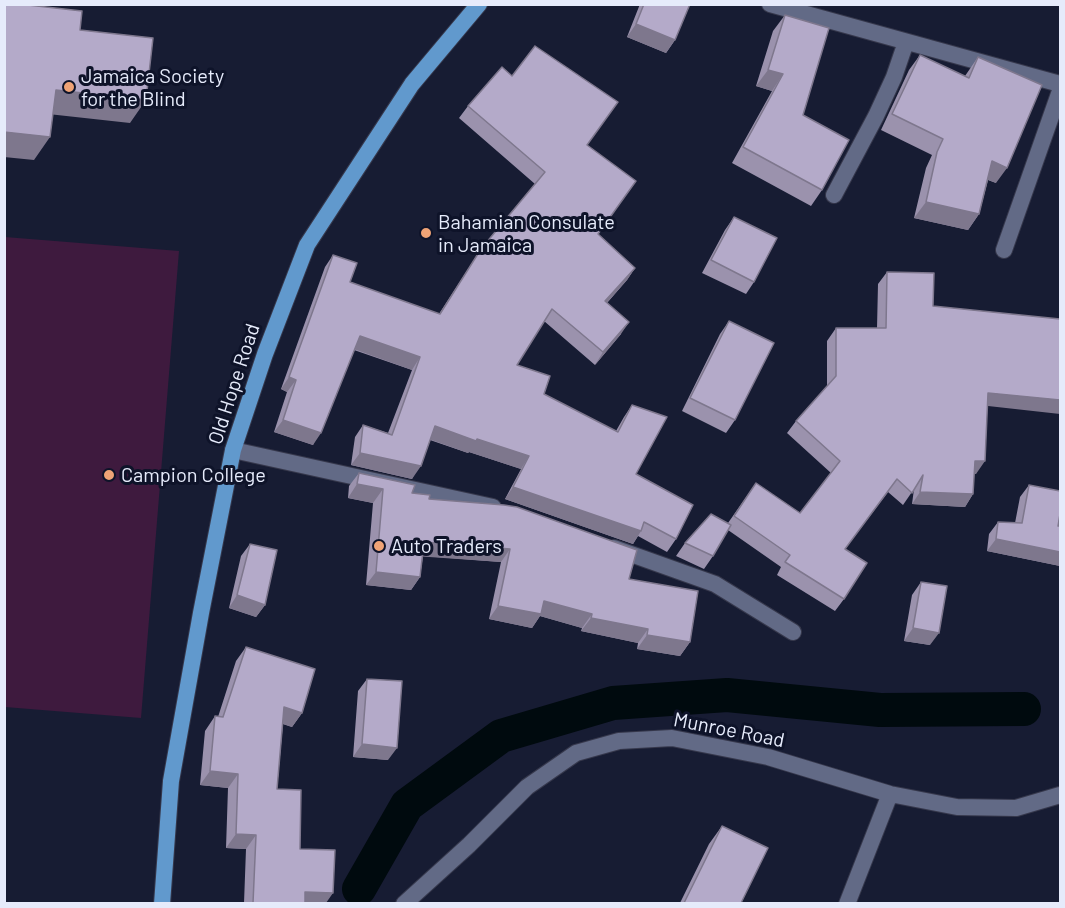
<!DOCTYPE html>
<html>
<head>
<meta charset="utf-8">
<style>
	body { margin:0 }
	#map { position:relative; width:1065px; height:908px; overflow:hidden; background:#171c33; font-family:Barlow,sans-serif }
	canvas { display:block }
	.frame { position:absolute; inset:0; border:6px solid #e6ebfb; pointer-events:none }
</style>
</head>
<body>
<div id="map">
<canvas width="1065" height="908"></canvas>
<div class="frame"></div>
</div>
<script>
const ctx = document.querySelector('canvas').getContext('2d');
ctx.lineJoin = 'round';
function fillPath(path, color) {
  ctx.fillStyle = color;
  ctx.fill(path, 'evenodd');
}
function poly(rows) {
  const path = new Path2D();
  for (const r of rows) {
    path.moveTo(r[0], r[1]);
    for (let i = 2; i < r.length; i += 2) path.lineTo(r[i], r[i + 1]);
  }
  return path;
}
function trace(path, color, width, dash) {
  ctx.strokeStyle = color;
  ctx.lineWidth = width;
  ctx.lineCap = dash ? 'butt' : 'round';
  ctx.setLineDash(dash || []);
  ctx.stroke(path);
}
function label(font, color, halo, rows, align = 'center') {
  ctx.font = font + ' Barlow,sans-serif';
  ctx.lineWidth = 6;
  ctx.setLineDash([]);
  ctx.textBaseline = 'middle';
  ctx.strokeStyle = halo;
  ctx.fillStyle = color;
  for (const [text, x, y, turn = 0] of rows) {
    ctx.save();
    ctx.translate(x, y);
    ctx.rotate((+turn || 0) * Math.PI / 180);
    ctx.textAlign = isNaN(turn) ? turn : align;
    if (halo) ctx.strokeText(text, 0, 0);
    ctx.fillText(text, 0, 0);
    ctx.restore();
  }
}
fillPath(poly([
	[5,237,179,251,141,718,5,707]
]), '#3e1a3e');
trace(poly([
	[359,889,407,805,501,736,613,703,727,695,880,710,1024,709]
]), '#000a0e', 34);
const minor = poly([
	[770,4,1060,84],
	[834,195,876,116,894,77,906,42],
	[1004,250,1060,91],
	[233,450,493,507],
	[614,548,715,584,793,632],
	[404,904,469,845,527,787,576,753,619,741,672,738,768,757,890,794,957,807,1016,808,1060,795],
	[847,904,890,794]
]);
const primary = poly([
	[162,904,171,781,201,613,233,450,265,354,307,245,412,84,479,4]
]);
trace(minor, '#36384c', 18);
trace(primary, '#36384c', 18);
trace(minor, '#626a86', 16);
trace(primary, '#6199cd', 16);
fillPath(poly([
	[640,4,690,4,675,40,666,53,627,37],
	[785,15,803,115,822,190,811,206,732,163,772,91,756,86,773,31],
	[920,55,965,76,978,57,996,183,988,180,979,214,968,230,914,218,926,168,932,155,881,130,909,70],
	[468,106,587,145,598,235,635,268,627,280,607,303,621,334,595,365,544,321,517,365,544,394,616,431,624,417,632,405,636,474,676,539,667,552,638,536,633,544,505,499,521,469,469,452,468,453,430,440,412,479,351,465,355,437,363,425,388,433,412,370,354,350,313,445,274,432,287,392,281,389,325,267,333,255,350,282,439,314,481,249,535,184,459,118],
	[734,217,754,282,746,294,702,273,725,230],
	[887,272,933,306,987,406,976,474,974,474,973,494,965,507,912,504,914,489,903,505,888,492,845,549,844,599,835,611,777,575,781,567,728,530,713,556,704,569,676,556,685,543,728,523,756,483,800,513,831,473,787,433,796,421,827,386,827,341,836,328,877,328,878,284],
	[729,321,735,420,726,433,682,411,720,334],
	[359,473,429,499,629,579,690,642,680,656,637,649,638,643,581,631,582,628,540,616,532,628,489,619,501,562,423,556,420,577,411,590,366,585,373,503,348,498,349,486],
	[1029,485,1058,526,1060,526,1060,566,987,551,989,534,998,522,1015,523,1020,497],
	[250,544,265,605,256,617,229,608,241,556],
	[921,582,930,645,904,641,912,595],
	[246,647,302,713,292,727,283,724,277,789,300,849,326,903,244,903,246,849,226,848,228,788,200,785,205,731,215,716,218,717,236,661],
	[367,679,388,760,353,757,358,691],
	[722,826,741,903,680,903,709,844]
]), '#9b92ad');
fillPath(poly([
	[636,24,675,40,666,53,627,37],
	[768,70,783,74,772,91,756,86],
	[56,90,146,100,130,123,39,113],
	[4,132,50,137,34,160,4,157],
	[992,161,1007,168,996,183,981,177],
	[926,202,979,214,968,230,914,218],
	[635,268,627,280,597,314,605,301],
	[629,322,621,334,595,365,603,352],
	[360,336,420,357,412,370,351,348],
	[289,377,296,380,287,392,281,389],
	[988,393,1060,400,1060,414,979,405],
	[283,420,321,433,313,445,274,432],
	[435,426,477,439,529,456,521,469,469,452,468,453,426,438],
	[360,453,421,466,412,479,351,465],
	[975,461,985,461,976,474,966,473],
	[357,484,383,489,373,503,348,498],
	[513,487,641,531,633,544,505,499],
	[920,492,973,494,965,507,912,504],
	[996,539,1060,552,1060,566,987,551],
	[424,542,510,549,501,562,415,556],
	[376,572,420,577,411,590,366,585],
	[237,595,265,605,256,617,229,608],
	[544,601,592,614,582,628,540,616,532,628,489,619,498,606],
	[591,618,648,629,638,643,581,631],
	[913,628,939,633,930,645,904,641],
	[647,635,690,642,680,656,637,649],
	[284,707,302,713,292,727,274,721],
	[362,744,397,748,388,760,353,757],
	[210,771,238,774,228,788,200,785],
	[236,834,256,835,246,849,226,848],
	[305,892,333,893,326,903,297,903]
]), '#7e778d');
const building = poly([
	[4,4,19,4,82,11,80,30,153,38,146,100,56,90,50,137,4,132,4,4],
	[644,4,690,4,675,40,636,24,644,4],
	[785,15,829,28,803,115,849,140,822,190,743,147,783,74,768,70,785,15],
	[535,46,618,102,587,145,636,181,598,234,635,268,605,301,629,322,603,352,552,309,517,365,550,376,544,394,618,432,632,405,667,417,636,474,693,505,676,539,644,522,641,531,513,487,529,456,477,439,476,441,435,426,421,466,360,453,363,425,392,435,420,357,360,336,321,433,283,420,296,380,289,377,333,255,357,263,350,282,440,314,481,249,545,172,468,106,502,67,512,76,535,46],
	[920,55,969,78,978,57,1042,85,1007,168,992,161,979,214,926,202,937,152,943,139,892,114,920,55],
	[734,217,777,238,754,282,711,260,734,217],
	[887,272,934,273,933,306,1060,319,1060,400,988,393,985,461,975,461,973,494,920,492,923,475,912,493,897,479,845,549,867,563,844,599,785,562,790,555,734,516,756,483,800,513,840,461,796,421,836,376,836,328,886,328,887,272],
	[729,321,774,343,735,420,690,398,729,321],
	[359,473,415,485,412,493,430,495,429,499,504,505,517,507,637,550,629,579,698,591,690,642,647,635,648,629,591,618,592,614,544,601,541,614,498,606,510,549,424,542,420,577,376,572,383,489,357,484,359,473],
	[1029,485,1060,491,1060,514,1058,526,1060,526,1060,552,996,539,998,522,1022,523,1029,485],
	[711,514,731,525,713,556,685,543,711,514],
	[250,544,277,550,265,605,237,595,250,544],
	[921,582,947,586,939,633,913,628,921,582],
	[246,647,315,669,302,713,284,707,277,789,301,790,300,849,335,850,333,893,305,892,305,903,253,903,256,835,236,834,238,774,210,771,215,716,223,717,246,647],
	[367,679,402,681,397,748,362,744,367,679],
	[722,826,768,848,741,903,684,903,722,826]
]);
fillPath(building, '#b4aac9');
trace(building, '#7e778d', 1.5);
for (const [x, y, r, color] of [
	[69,87,6,"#efa376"],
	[426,233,6,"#efa376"],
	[109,475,6,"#efa376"],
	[379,546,6,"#efa376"]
]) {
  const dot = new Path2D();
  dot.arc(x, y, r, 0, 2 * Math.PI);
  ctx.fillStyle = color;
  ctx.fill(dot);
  trace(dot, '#0e1329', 2);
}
label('20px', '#e6ebfb', '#0e1329', [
	["Jamaica Society",81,76],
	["for the Blind",81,99],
	["Bahamian Consulate",438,222],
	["in Jamaica",438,245],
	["Campion College",121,475],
	["Auto Traders",391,546]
], 'left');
label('20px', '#e6ebfb', '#0e1329', [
	["Old Hope Road",234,384,-72],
	["Munroe Road",729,730,11]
]);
</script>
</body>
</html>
